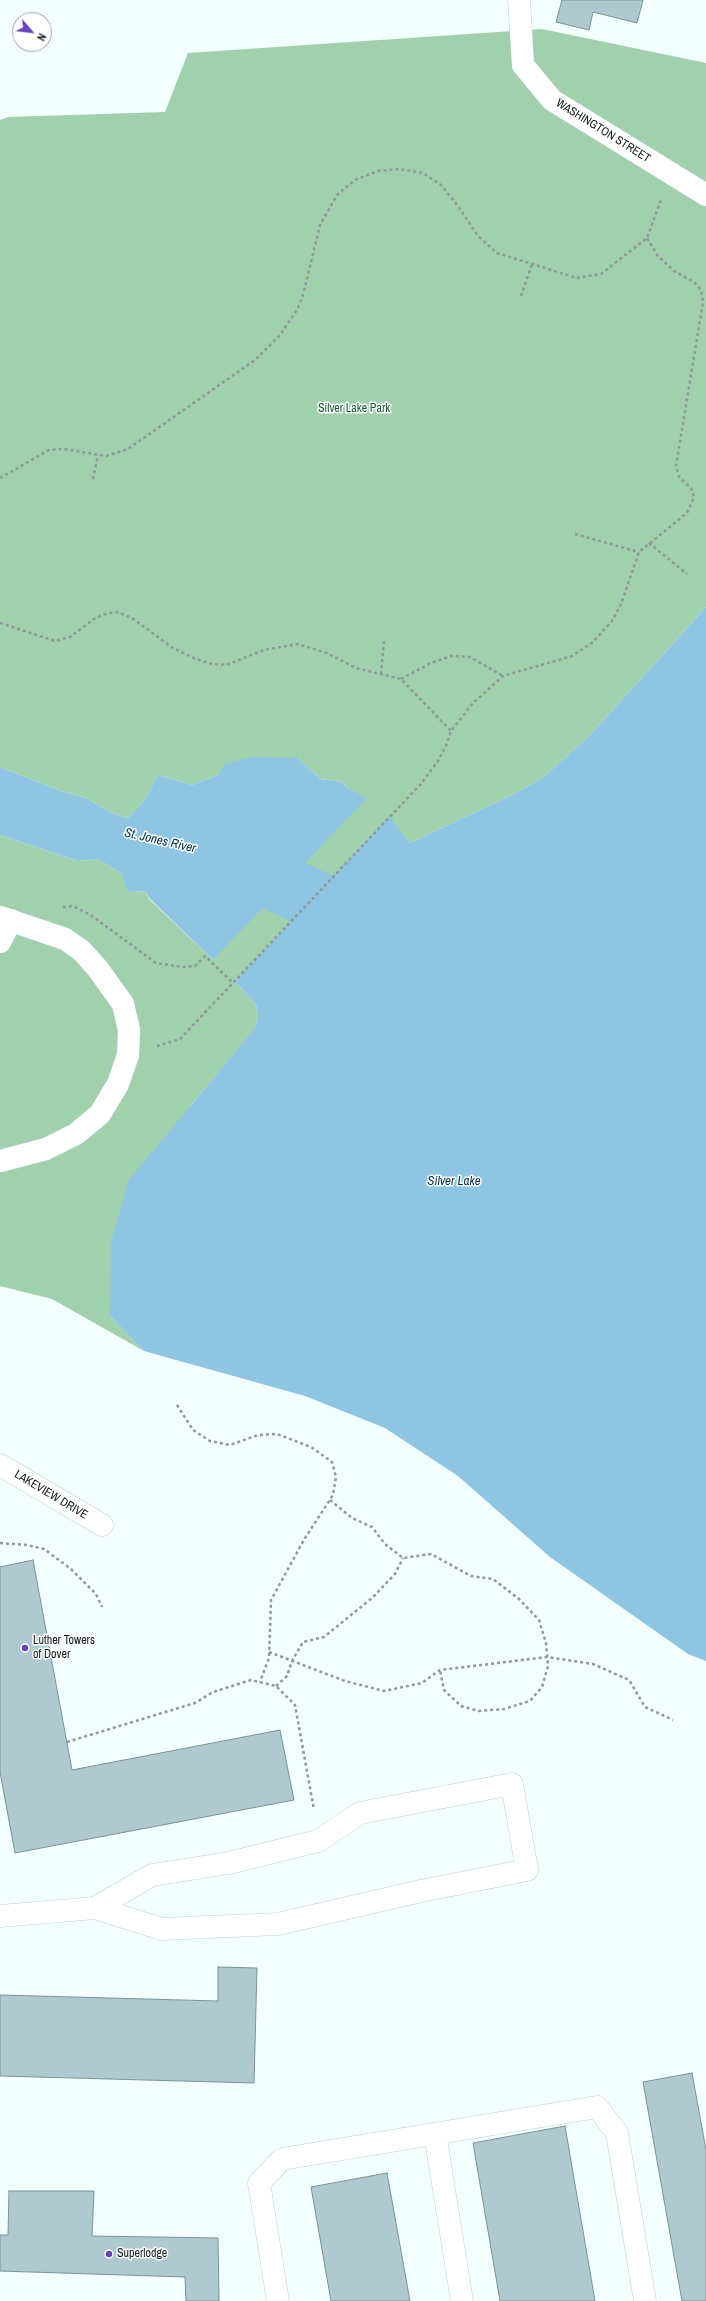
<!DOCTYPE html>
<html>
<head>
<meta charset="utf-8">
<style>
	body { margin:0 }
	#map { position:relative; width:706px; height:2301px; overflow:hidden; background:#f3fefe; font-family:"Archivo Narrow",sans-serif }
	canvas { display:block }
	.north { position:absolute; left:12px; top:12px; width:40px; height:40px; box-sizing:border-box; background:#fff; border:1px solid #a1a5a5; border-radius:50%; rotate:118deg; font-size:11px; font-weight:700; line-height:16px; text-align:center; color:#131d1d }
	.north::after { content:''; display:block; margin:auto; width:14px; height:18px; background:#6643bb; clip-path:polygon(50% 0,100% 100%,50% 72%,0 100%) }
</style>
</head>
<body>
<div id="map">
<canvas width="706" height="2301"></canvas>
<div class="north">N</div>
</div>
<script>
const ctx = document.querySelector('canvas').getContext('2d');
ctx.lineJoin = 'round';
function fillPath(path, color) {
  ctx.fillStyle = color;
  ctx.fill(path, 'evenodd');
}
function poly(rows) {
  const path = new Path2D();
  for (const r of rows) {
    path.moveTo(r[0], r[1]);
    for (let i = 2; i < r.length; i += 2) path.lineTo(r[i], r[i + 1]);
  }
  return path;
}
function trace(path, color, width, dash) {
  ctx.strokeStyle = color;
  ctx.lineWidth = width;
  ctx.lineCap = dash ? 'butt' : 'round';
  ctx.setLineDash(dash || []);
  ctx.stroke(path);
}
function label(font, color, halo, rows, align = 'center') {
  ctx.font = font + ' "Archivo Narrow",sans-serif';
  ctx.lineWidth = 3;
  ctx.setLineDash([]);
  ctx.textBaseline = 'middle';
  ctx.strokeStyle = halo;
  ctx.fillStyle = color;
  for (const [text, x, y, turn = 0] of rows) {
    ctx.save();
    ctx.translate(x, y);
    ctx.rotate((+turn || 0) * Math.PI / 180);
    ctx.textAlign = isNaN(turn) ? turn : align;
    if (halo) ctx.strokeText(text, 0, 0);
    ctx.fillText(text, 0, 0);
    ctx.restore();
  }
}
fillPath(poly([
	[542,29,706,63,706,607,591,734,544,777,510,796,410,843,389,817,235,981,256,1005,258,1016,255,1029,191,1105,110,1316,144,1351,52,1299,0,1286,0,835,78,861,98,859,122,874,132,892,145,891,149,899,213,960,349,789,342,782,320,779,298,758,218,775,192,785,158,775,144,801,128,818,112,813,86,798,58,790,0,767,0,120,8,117,165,112,188,53]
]), '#a1d0ac');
fillPath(poly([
	[706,607,706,1661,688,1654,550,1557,458,1476,385,1428,305,1396,144,1351,110,1316,111,1242,129,1180,255,1028,258,1016,256,1005,235,981,389,816,410,843,510,796,544,777,591,734],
	[251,757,298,758,320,779,342,782,349,789,367,798,213,960,149,898,145,891,132,892,127,889,122,874,98,859,78,861,0,835,0,767,58,790,86,798,112,813,128,818,144,801,158,775,192,785,218,775,225,764]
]), '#8ec5e2');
trace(poly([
	[210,852,386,932]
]), '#8ec5e2', 59);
const building = poly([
	[562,0,643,0,637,23,593,12,589,30,556,22,562,0],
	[33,1560,72,1770,280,1730,294,1800,15,1853,0,1772,0,1567,33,1560],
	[218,1967,257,1968,254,2083,0,2076,0,1995,218,2001,218,1967],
	[692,2073,706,2150,706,2301,682,2301,643,2082,692,2073],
	[565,2126,595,2301,500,2301,473,2143,565,2126],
	[387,2173,410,2301,331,2301,311,2187,387,2173],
	[9,2191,94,2191,92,2236,218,2238,219,2301,186,2301,185,2277,0,2271,0,2235,8,2235,9,2191]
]);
fillPath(building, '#aecad0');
trace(building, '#799399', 1);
const minor = poly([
	[519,0,523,65,552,100,706,195],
	[0,917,65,939,82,951,98,969,123,1004,129,1030,128,1055,118,1084,100,1114,76,1134,46,1149,0,1161],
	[0,942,11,920],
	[0,1465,102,1525],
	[0,1916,95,1908,162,1929,278,1924,421,1891,527,1870,512,1784,360,1813,318,1841,229,1863,152,1875,95,1908],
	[435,2134,462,2301],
	[278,2301,259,2183,282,2159,597,2107,617,2133,645,2301]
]);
trace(minor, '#b7d4d2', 23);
trace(poly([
	[521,296,532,264],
	[0,478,49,450,64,449,106,456,128,449,255,360,280,335,297,310,303,295,320,225,337,195,355,180,378,171,399,169,423,173,441,185,458,206,478,236,497,253,577,278,601,274,647,238,661,200],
	[93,479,98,455],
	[575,534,639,552],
	[649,543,687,574],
	[0,623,55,641,70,637,94,619,105,614,117,612,132,618,173,648,196,659,212,664,226,665,264,650,298,644,327,653,356,668,401,679,451,731],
	[381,674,384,641],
	[401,679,431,663,451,656,470,657,503,676],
	[63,907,73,906,92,916,156,963,183,967,195,966,205,956,233,983],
	[157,1046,180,1039,420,785,438,761,446,746,451,731,473,703,503,676,572,656,593,642,612,621,621,604,639,552,687,513,694,497,691,488,679,477,676,466,703,302,701,290,694,282,674,271,658,256,647,238],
	[177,1405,193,1430,210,1441,230,1445,258,1435,277,1434,311,1447,332,1462,336,1477,333,1495,305,1538,271,1600,269,1658,260,1682],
	[330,1500,352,1518,372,1527,385,1544,403,1558,431,1554,471,1576,493,1579,519,1599,539,1620,546,1643,548,1666,542,1687,530,1701,504,1709,479,1711,461,1706,444,1690,440,1670],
	[0,1543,27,1545,44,1549,71,1569,96,1594,102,1607],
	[269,1652,345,1681,384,1691,422,1683,440,1670,547,1657,593,1664,629,1680,645,1707,673,1720],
	[276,1686,287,1676,292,1661,303,1642,324,1637,372,1598,395,1574,403,1558],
	[67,1742,195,1703,213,1692,251,1680,276,1686,295,1705,314,1810]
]), '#8f9999', 2.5, [3, 3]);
trace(minor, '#fff', 22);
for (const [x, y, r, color] of [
	[25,1648,4,"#6643bb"],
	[109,2254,4,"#6643bb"]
]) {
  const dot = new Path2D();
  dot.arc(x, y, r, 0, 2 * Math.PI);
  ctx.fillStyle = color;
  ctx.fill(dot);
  trace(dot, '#fff', 1.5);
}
label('12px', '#131d1d', '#fff', [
	["WASHINGTON STREET",603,131,32],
	["LAKEVIEW DRIVE",51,1495,31]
]);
label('12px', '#165e32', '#fff', [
	["Silver Lake Park",354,409]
]);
label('12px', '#131d1d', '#fff', [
	["Luther Towers",33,1641],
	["of Dover",33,1655],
	["Superlodge",117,2254]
], 'left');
label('italic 13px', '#013246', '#fff', [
	["St. Jones River",160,841,13],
	["Silver Lake",454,1182]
]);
</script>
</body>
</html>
